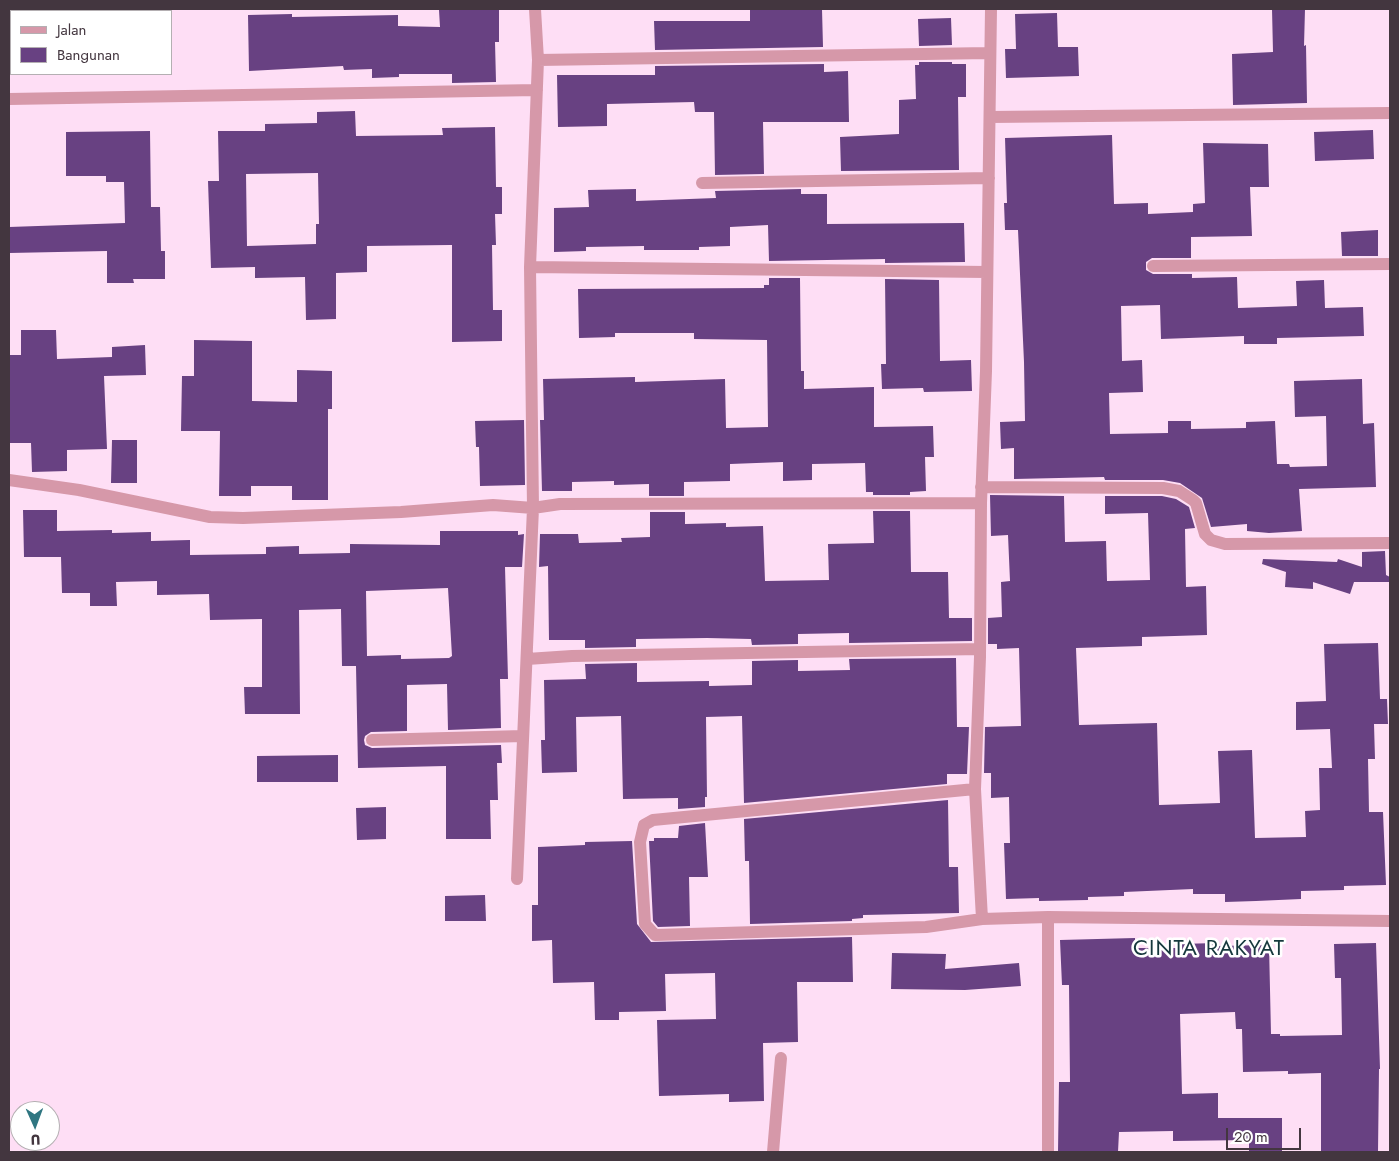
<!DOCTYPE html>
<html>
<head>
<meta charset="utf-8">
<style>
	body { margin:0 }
	#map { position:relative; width:1399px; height:1161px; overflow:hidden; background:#fedef5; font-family:Jost,sans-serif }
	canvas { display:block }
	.frame { position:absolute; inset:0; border:10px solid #43363f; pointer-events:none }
	.legend { position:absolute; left:10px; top:10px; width:162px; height:65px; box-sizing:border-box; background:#fff; border:1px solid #b4afb2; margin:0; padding:6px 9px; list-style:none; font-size:15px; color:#43363f }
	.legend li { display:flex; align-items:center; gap:10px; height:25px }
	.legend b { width:25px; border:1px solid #b4afb2 }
	.north { position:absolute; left:10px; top:1101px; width:50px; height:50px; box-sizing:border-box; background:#fff; border:1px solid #b4afb2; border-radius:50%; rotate:178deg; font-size:14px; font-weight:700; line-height:20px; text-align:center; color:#43363f }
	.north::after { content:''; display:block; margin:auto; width:18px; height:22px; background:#2f7681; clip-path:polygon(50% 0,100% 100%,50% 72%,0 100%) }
	.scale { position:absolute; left:1226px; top:1128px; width:75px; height:22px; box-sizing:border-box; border:2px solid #43363f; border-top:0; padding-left:6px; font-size:15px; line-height:18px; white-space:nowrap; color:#43363f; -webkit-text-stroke:4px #fff; paint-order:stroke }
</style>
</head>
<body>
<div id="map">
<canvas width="1399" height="1161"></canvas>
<div class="frame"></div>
<ul class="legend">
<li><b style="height:6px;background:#d698a9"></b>Jalan</li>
<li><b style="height:14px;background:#684182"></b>Bangunan</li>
</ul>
<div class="north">U</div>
<div class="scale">20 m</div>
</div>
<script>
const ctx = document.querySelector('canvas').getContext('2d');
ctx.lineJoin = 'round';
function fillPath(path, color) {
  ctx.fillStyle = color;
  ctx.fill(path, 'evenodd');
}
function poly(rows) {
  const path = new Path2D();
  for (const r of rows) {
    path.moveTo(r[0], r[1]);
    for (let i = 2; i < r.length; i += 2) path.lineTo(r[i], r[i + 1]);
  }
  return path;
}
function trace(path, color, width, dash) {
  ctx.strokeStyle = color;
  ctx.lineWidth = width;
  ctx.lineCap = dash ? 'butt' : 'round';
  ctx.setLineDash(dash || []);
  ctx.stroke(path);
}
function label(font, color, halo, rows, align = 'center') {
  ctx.font = font + ' Jost,sans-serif';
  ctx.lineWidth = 5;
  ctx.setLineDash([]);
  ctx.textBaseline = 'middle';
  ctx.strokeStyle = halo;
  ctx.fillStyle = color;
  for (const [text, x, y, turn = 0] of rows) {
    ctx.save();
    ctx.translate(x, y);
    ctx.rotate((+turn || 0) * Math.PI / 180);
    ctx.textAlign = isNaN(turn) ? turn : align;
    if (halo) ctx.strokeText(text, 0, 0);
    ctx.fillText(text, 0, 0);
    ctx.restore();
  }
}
fillPath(poly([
	[499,9,499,42,495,42,496,82,452,83,452,74,399,74,399,77,372,78,372,69,344,70,343,66,249,71,248,15,292,14,292,17,398,15,398,26,440,27,439,10],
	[750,9,822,9,823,47,655,50,654,21,750,21],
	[1272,9,1305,9,1304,46,1306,45,1307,103,1233,105,1232,54,1273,52],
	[1057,13,1058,47,1078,47,1079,76,1006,78,1005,49,1016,49,1015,14],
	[951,18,952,45,919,46,918,19],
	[919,62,952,62,952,64,966,64,966,97,958,97,959,170,841,171,840,137,899,134,899,100,916,99,915,65,919,65],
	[824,64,824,72,848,71,849,122,763,122,764,174,715,175,714,112,695,112,694,102,607,104,607,126,558,127,557,75,655,75,655,66],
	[355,111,356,136,443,135,442,128,495,127,496,187,502,187,502,214,495,214,496,245,492,245,493,310,502,310,502,341,452,342,452,245,450,245,367,246,367,272,336,273,336,319,306,320,305,277,255,278,255,267,211,268,208,181,219,181,218,131,265,131,265,124,317,123,317,112],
	[318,173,319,224,316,224,316,244,247,246,246,174],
	[1373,130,1374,159,1315,161,1314,132],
	[150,131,151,207,160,207,161,251,165,251,165,279,133,279,134,283,107,283,107,251,9,253,9,227,125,223,124,182,106,182,106,176,66,176,66,132],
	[1112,135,1114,204,1148,203,1148,214,1193,212,1193,204,1205,203,1203,143,1268,144,1269,187,1250,187,1252,236,1191,237,1191,258,1152,258,1146,262,1146,270,1153,274,1192,274,1192,278,1237,277,1238,308,1297,306,1296,281,1324,280,1325,308,1363,307,1364,336,1277,338,1277,344,1244,344,1244,336,1161,339,1160,305,1121,306,1122,361,1142,360,1143,392,1109,393,1110,434,1168,433,1168,421,1191,421,1191,429,1246,428,1246,422,1275,421,1277,464,1289,464,1290,467,1327,466,1326,416,1295,417,1294,381,1362,379,1363,424,1374,423,1376,487,1299,489,1302,531,1269,533,1247,531,1247,524,1211,527,1202,498,1180,483,1163,480,1105,480,1104,477,1014,479,1014,448,1001,449,1000,422,1025,421,1024,362,1018,230,1005,230,1004,203,1007,203,1005,138],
	[636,189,636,201,716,198,715,191,801,189,801,194,827,194,827,224,964,223,965,262,885,263,885,259,769,261,768,225,730,227,730,246,699,247,699,250,644,250,644,246,586,247,586,251,554,252,554,208,589,207,588,190],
	[1378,230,1378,256,1342,256,1341,232],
	[769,278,800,278,801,371,804,371,804,389,874,387,874,427,933,426,934,457,925,457,926,491,910,492,910,495,873,495,873,492,866,492,865,463,812,464,812,480,783,481,783,462,730,464,730,481,684,482,684,496,649,496,649,484,614,485,614,481,572,482,572,491,542,491,540,420,544,420,543,379,635,377,635,382,725,379,726,428,768,427,767,340,694,339,694,333,615,333,615,337,579,338,578,289,764,288,764,285,769,285],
	[885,279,939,280,940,361,971,360,972,391,924,392,923,388,882,389,881,364,886,364],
	[21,330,56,330,57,359,112,357,112,347,145,345,146,375,104,376,107,449,67,450,67,471,32,472,31,443,9,443,9,355,21,355],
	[194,340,252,341,252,401,297,402,297,370,332,371,332,409,328,409,328,500,292,500,292,486,251,486,251,496,219,496,220,431,181,431,182,376,194,376],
	[524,420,525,485,480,486,479,447,476,447,475,421],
	[112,440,137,440,137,483,111,483],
	[990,495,1064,496,1065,542,1106,541,1107,581,1150,580,1148,513,1105,514,1105,496,1162,496,1176,499,1189,507,1195,528,1185,529,1186,587,1206,586,1207,635,1142,637,1142,646,1076,648,1079,725,1157,723,1159,805,1220,803,1218,751,1252,750,1255,838,1306,837,1305,811,1320,810,1319,768,1332,768,1330,729,1296,730,1296,702,1326,701,1324,644,1378,643,1380,699,1387,699,1388,724,1374,724,1375,759,1368,759,1369,812,1383,812,1386,885,1344,886,1344,890,1301,891,1301,899,1256,901,1225,902,1225,894,1193,894,1193,889,1124,892,1124,896,1088,897,1088,900,1039,901,1039,898,1006,899,1004,843,1010,843,1009,797,991,798,991,773,984,773,985,727,1021,726,1019,648,997,649,997,644,988,644,988,618,1002,617,1001,582,1010,581,1008,535,991,536],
	[23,510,57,510,57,531,112,530,112,533,151,532,151,541,190,540,190,555,266,554,266,547,299,546,299,554,350,553,350,544,440,545,440,531,518,531,518,535,524,534,522,567,505,567,508,679,500,679,501,728,448,730,447,684,407,685,407,731,371,732,365,736,364,740,365,745,372,748,501,745,502,763,497,763,498,800,490,800,491,839,446,839,446,766,358,768,356,666,342,666,341,609,299,610,300,714,245,714,244,687,262,687,262,619,210,620,209,594,157,595,157,581,116,582,117,606,90,606,90,593,62,593,61,557,24,557],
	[448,588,452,656,449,658,401,659,401,655,367,656,366,591],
	[873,511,910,511,911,572,948,572,949,618,972,618,972,641,849,643,849,633,798,634,798,644,752,645,751,639,707,638,636,639,636,647,585,648,585,640,549,640,548,566,539,567,540,534,578,534,579,543,622,542,621,538,650,537,650,512,685,512,685,524,726,523,726,527,763,526,765,581,829,580,828,544,874,543],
	[1385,551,1386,575,1390,577,1390,582,1354,582,1350,594,1313,582,1313,589,1285,587,1286,572,1262,564,1263,559,1337,562,1338,559,1362,567,1362,552],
	[956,658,957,727,969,727,967,774,947,774,947,784,744,803,742,716,706,717,707,797,705,797,705,807,678,809,678,798,623,799,621,716,576,717,577,772,542,773,541,740,545,740,544,680,586,679,585,664,637,663,637,682,709,681,709,686,752,685,752,661,798,660,798,671,850,670,849,659],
	[338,755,338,782,257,782,257,756],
	[948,800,949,867,958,867,959,913,863,915,863,918,852,919,852,921,750,924,749,861,745,861,744,819],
	[386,807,386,839,357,840,356,808],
	[705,823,708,877,689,877,690,926,658,927,653,921,649,841,654,841,654,838,678,838,679,826],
	[632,841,637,924,651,942,852,937,853,982,797,982,798,1042,763,1043,764,1101,729,1102,729,1094,659,1096,657,1020,716,1019,715,973,665,974,666,1011,619,1012,619,1020,595,1020,594,982,553,983,552,940,532,941,532,905,538,905,538,847,585,845,585,842],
	[485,895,486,921,445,921,445,896],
	[1135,938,1135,948,1179,948,1179,944,1217,943,1217,946,1269,945,1271,1034,1280,1034,1280,1036,1342,1035,1341,978,1335,978,1334,944,1376,943,1380,1069,1379,1069,1378,1152,1321,1152,1321,1073,1288,1074,1288,1071,1243,1072,1242,1029,1236,1029,1235,1012,1180,1014,1182,1094,1218,1093,1218,1118,1282,1118,1282,1152,1249,1152,1249,1140,1173,1141,1173,1131,1119,1132,1118,1152,1058,1152,1059,1082,1070,1082,1069,985,1062,985,1060,940],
	[892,953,946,954,945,969,1019,963,1021,986,965,990,891,989]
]), '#684182');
trace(poly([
	[991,9,986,371,981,503,980,657,975,789,982,919,1048,917,1390,921],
	[538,60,989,53],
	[9,99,537,90],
	[990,117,1390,113],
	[702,183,989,178],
	[1153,266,1390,264],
	[530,267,987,272],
	[9,480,79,490,210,517,243,518,401,512,493,505,533,508,560,504,981,503],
	[981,487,1163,488,1179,491,1193,500,1196,503,1205,534,1211,540,1225,544,1390,543],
	[527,659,572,656,980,649],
	[372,740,523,736],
	[975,789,653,820,644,825,640,842,645,924,655,935,926,927,982,919],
	[517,879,533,508,530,267,538,60,535,9],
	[773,1152,781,1058],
	[1048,1152,1048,917]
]), '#d698a9', 12);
ctx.letterSpacing = '1px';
label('22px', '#16383d', '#fff', [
	["CINTA RAKYAT",1209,950]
]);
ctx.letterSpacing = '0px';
</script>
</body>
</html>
